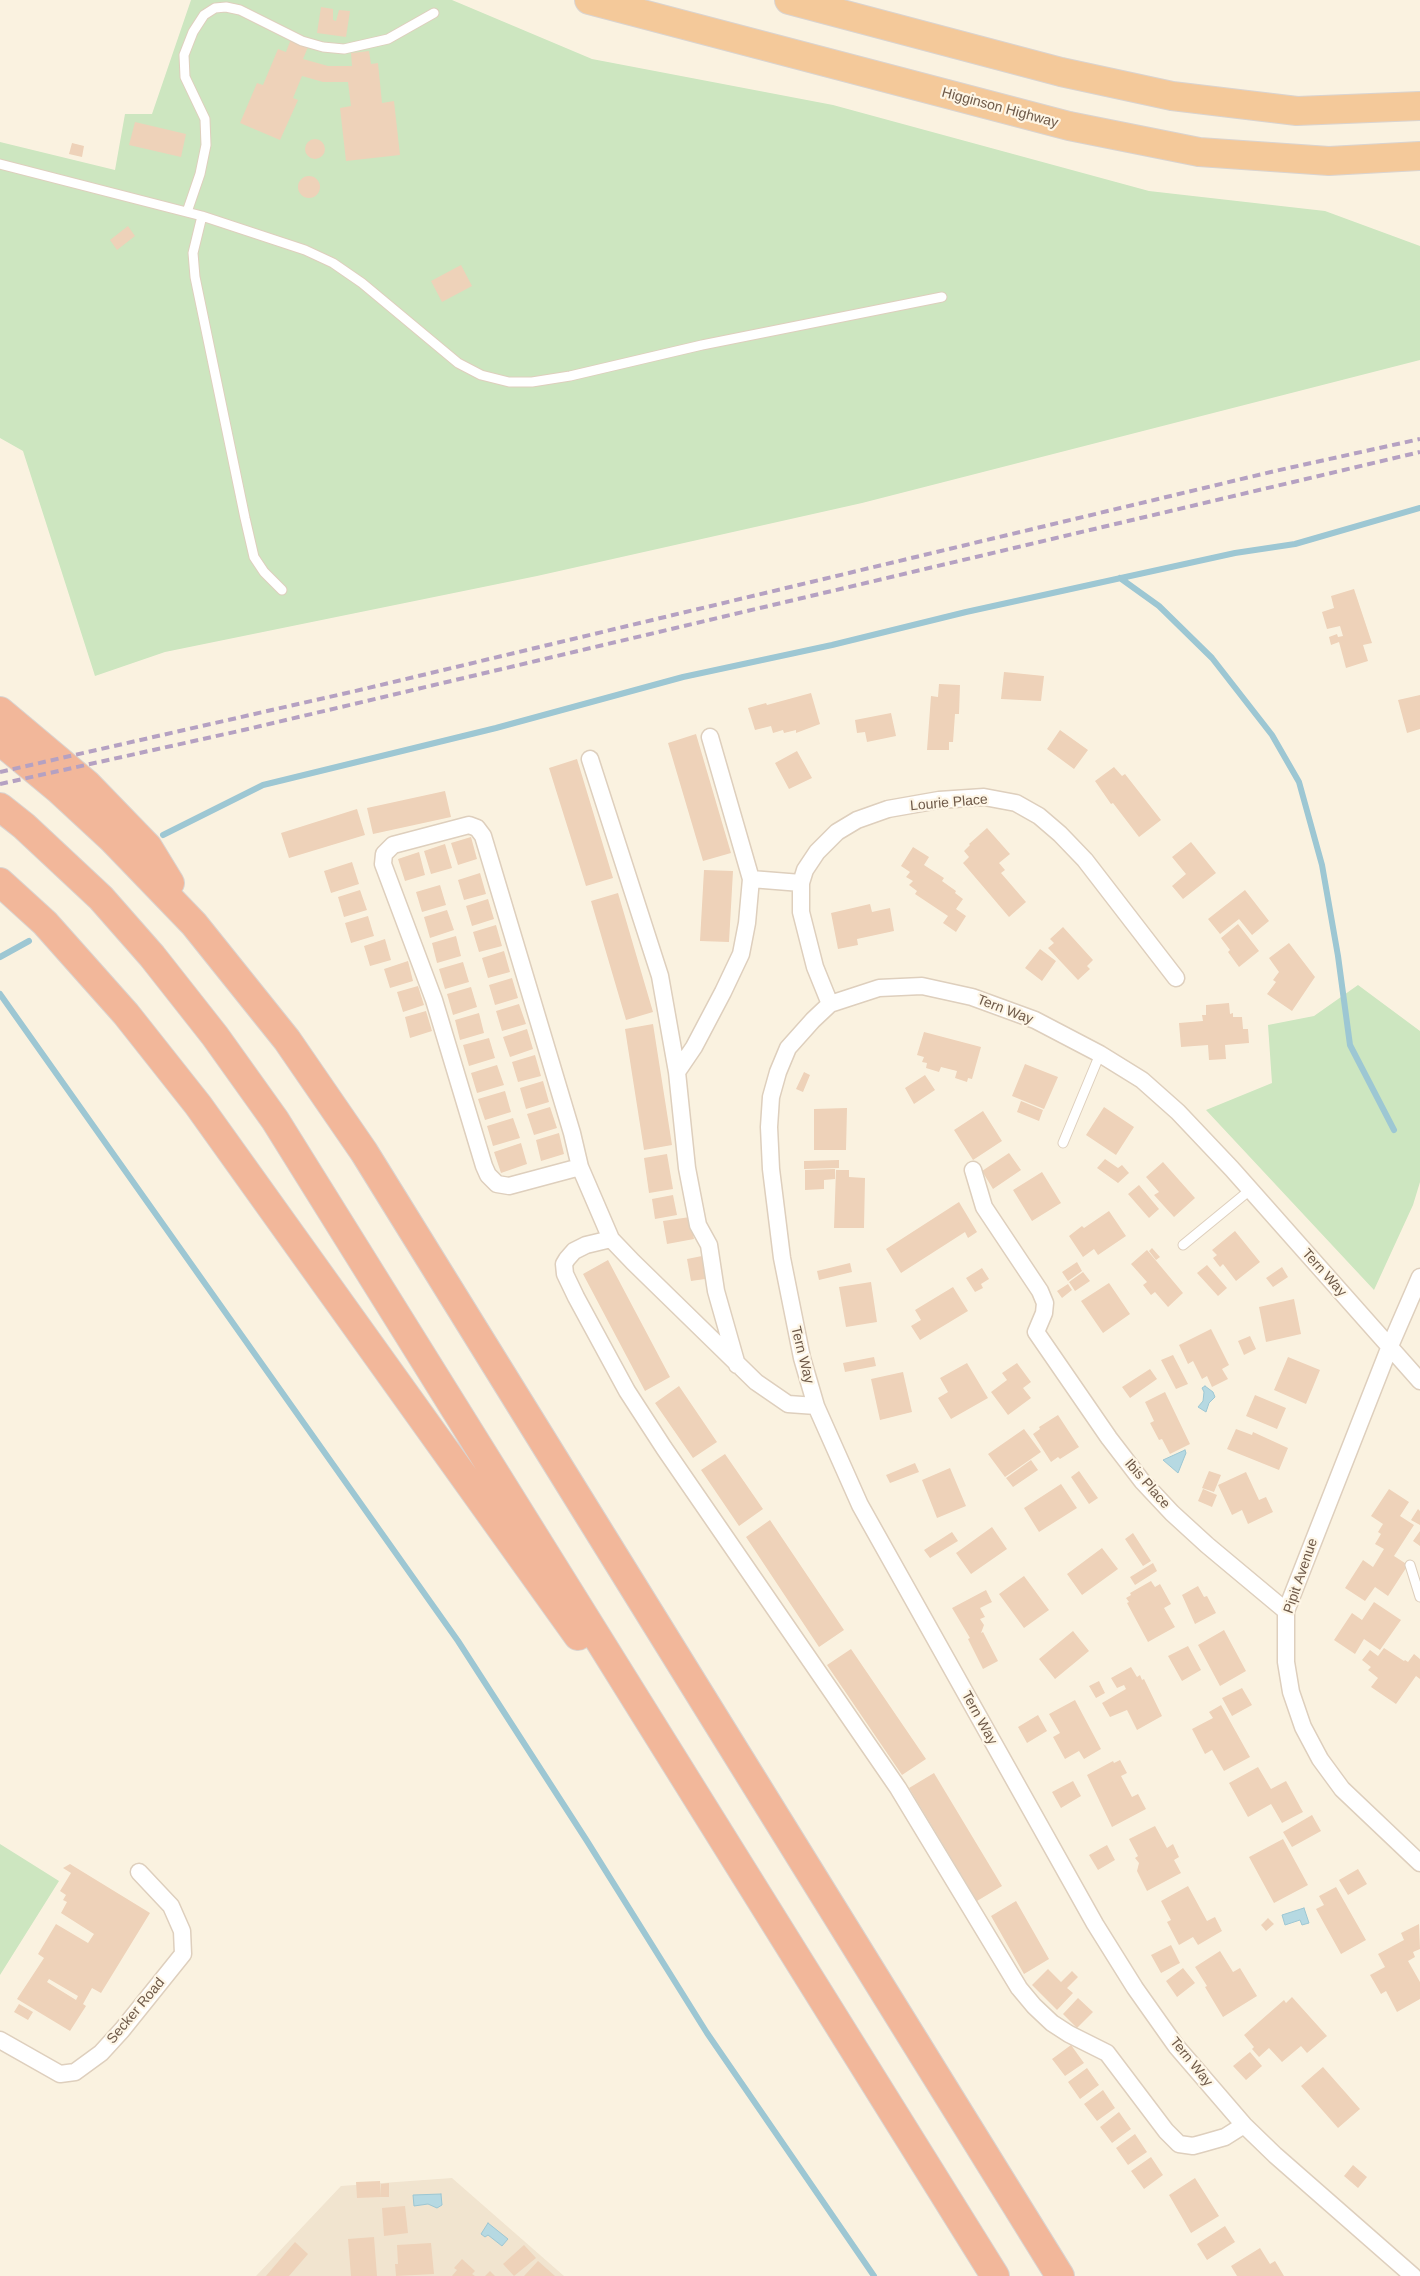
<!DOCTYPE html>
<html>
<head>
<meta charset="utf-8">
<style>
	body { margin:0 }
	canvas { display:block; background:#faf2e0 }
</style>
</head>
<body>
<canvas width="1420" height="2276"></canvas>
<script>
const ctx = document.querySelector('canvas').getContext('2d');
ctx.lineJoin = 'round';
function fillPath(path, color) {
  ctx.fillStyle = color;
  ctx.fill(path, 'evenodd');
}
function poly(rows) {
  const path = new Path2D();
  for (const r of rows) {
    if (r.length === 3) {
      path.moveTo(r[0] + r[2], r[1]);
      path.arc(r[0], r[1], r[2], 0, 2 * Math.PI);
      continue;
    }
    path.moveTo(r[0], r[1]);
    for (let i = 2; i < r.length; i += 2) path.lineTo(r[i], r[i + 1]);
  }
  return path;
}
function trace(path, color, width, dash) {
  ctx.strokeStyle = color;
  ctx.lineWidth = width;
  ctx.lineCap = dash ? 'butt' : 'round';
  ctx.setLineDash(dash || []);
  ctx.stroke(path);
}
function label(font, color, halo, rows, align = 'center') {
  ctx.font = font + ' Arial,sans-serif';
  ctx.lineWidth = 4.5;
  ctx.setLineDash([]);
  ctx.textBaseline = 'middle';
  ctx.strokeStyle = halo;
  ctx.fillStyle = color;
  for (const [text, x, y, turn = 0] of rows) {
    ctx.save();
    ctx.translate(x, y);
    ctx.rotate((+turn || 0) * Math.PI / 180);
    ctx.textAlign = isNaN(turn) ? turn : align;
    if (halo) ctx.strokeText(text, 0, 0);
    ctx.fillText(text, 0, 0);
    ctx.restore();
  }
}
fillPath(poly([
	[452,2178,564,2276,256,2276,341,2186]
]), '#f1e4cf');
fillPath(poly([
	[191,0,452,0,592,59,833,105,1149,191,1325,211,1420,246,1420,360,862,503,537,576,165,652,95,676,23,451,0,438,0,142,115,170,125,114,152,114],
	[1358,985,1420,1031,1420,1182,1413,1205,1374,1290,1206,1110,1272,1083,1268,1025,1314,1016],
	[0,1844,59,1881,0,1975]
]), '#cde6c0');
const water = poly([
	[1205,1386,1213,1392,1215,1397,1209,1403,1206,1412,1198,1407,1203,1401,1204,1392,1202,1388,1205,1386],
	[1185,1450,1186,1453,1178,1473,1163,1460,1185,1450],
	[1304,1908,1309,1923,1302,1925,1300,1920,1285,1925,1282,1915,1304,1908],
	[441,2194,442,2205,437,2208,428,2204,414,2206,413,2195,441,2194],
	[488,2223,508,2239,502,2246,488,2235,485,2237,481,2234,488,2223]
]);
fillPath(water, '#b6d9e2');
trace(water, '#9dc7d3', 1);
trace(poly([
	[1120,578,1159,606,1212,658,1272,735,1299,782,1322,865,1338,956,1350,1045,1394,1130],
	[163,835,263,785,496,728,683,677,832,645,966,612,1235,553,1295,544,1420,508],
	[0,957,29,941],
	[0,994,458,1641,587,1841,707,2033,874,2276]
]), '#9dc7d3', 6);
fillPath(poly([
	[321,7,333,9,333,20,336,21,339,10,350,11,346,37,317,33],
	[291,39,308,47,303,59,328,66,352,66,351,53,369,51,371,64,378,63,382,103,394,101,400,155,346,161,340,108,351,106,348,82,323,82,302,76,293,98,298,100,280,140,240,123,257,83,263,85,278,49,286,52],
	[135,122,186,134,181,157,129,145],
	[315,149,10],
	[72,143,84,146,82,157,69,154],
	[309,187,11],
	[128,226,135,236,117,250,110,240],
	[461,265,472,286,442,302,431,281],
	[1354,589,1372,643,1363,645,1368,661,1346,668,1339,642,1331,645,1329,637,1337,634,1338,637,1343,636,1340,626,1327,629,1322,612,1334,608,1331,596],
	[1004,672,1044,676,1041,701,1001,699],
	[939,684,960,685,959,714,955,714,953,742,949,742,949,750,927,750,931,696,938,697],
	[811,693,820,724,796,733,796,730,784,733,783,730,773,733,771,726,755,730,748,708,766,703,767,705],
	[1420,695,1420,729,1407,733,1398,700],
	[891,713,896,736,867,742,865,732,857,733,855,720],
	[1060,730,1088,750,1074,769,1047,749],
	[696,734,731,853,703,861,668,743],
	[797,751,812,778,789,789,775,763],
	[577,759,613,878,586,886,549,768],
	[1114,767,1122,776,1125,774,1161,820,1139,837,1113,803,1111,804,1095,781],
	[445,791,451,817,373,834,367,808],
	[357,809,365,835,289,858,281,833],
	[987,828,1010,854,999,863,1005,870,1001,873,1026,902,1009,917,963,863,969,857,964,851,970,845,969,844],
	[471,837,477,859,458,865,451,843],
	[1191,842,1216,873,1183,899,1172,886,1186,874,1172,857],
	[445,844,452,868,431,874,424,851],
	[913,847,929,857,924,865,944,878,942,881,956,891,955,893,963,899,956,909,966,916,956,932,943,923,948,916,915,894,917,891,909,885,913,881,906,877,910,872,901,866],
	[419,852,425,875,405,881,398,859],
	[352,862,359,884,331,893,324,871],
	[704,870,733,871,729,942,700,941],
	[480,873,486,894,464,900,458,880],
	[440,885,446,905,422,912,416,892],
	[360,890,367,910,344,917,338,897],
	[1245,890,1269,921,1252,935,1239,919,1220,934,1208,919],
	[618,893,653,1012,626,1020,591,901],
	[488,899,494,919,472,926,466,906],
	[870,904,872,912,890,908,894,931,857,939,858,945,838,949,831,913],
	[447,910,454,930,430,938,424,917],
	[368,916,374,936,351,943,345,923],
	[1238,924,1259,951,1239,967,1228,952,1230,950,1221,938],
	[496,925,502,946,479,952,473,932],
	[1063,927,1093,960,1087,966,1090,969,1078,980,1048,948,1054,943,1050,939],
	[456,936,461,956,437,963,432,943],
	[385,939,391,960,370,966,364,946],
	[1289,943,1315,977,1292,1011,1267,994,1276,982,1273,980,1279,972,1269,958],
	[1040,949,1056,961,1042,981,1025,968],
	[504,951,510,972,488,978,482,958],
	[408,961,413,981,390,988,384,969],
	[463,962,469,982,445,989,439,969],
	[512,978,518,998,495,1005,489,985],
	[418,986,424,1005,403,1012,397,992],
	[471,987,477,1007,453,1015,447,994],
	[1229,1003,1230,1014,1233,1013,1233,1017,1242,1017,1243,1029,1248,1029,1249,1043,1225,1045,1226,1059,1209,1060,1208,1045,1181,1047,1179,1023,1203,1021,1202,1015,1206,1015,1206,1005],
	[519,1004,526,1024,502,1031,496,1011],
	[426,1011,432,1031,410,1038,405,1017],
	[479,1013,484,1033,460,1040,455,1020],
	[653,1024,672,1145,644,1150,625,1029],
	[527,1029,533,1049,510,1057,503,1037],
	[924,1032,981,1047,972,1079,968,1078,967,1082,955,1078,957,1071,941,1067,939,1072,926,1068,927,1063,922,1062,924,1057,917,1055],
	[489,1038,495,1058,469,1066,463,1045],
	[535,1055,541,1076,518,1082,512,1062],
	[1025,1064,1058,1077,1044,1109,1012,1096],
	[497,1065,504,1085,477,1093,471,1073],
	[804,1072,810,1075,803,1092,796,1089],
	[925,1075,935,1090,914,1104,905,1088],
	[543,1081,549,1102,526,1109,520,1088],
	[505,1091,511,1112,485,1120,478,1099],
	[1021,1101,1043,1110,1039,1121,1017,1112],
	[550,1107,557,1128,534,1135,527,1114],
	[1104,1107,1134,1127,1116,1155,1086,1135],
	[847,1108,846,1150,814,1150,814,1109],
	[983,1111,1002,1141,973,1160,954,1130],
	[513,1118,520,1138,493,1146,487,1126],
	[559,1133,564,1154,541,1161,536,1140],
	[521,1143,527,1164,501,1173,494,1152],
	[1009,1153,1021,1170,993,1189,982,1171],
	[667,1154,673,1189,649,1193,644,1158],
	[1105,1159,1118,1168,1122,1165,1129,1173,1118,1183,1097,1168],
	[839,1160,839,1168,804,1169,804,1161],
	[1163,1162,1195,1198,1174,1217,1154,1195,1159,1192,1146,1177],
	[835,1169,835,1179,824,1180,824,1189,805,1190,805,1170],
	[836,1170,849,1170,849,1177,865,1178,864,1228,834,1228],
	[1042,1172,1061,1203,1032,1221,1013,1190],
	[1139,1185,1159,1209,1149,1218,1128,1194],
	[673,1195,677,1215,655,1219,652,1199],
	[959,1202,977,1232,968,1238,965,1232,901,1273,886,1249],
	[1109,1211,1126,1236,1098,1255,1094,1249,1083,1257,1069,1236,1082,1226,1084,1228],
	[690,1217,694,1239,667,1244,663,1221],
	[1235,1231,1260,1262,1236,1281,1223,1264,1220,1267,1213,1258,1217,1255,1212,1250],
	[1152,1248,1160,1257,1156,1260,1149,1251],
	[1147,1250,1183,1293,1168,1307,1155,1292,1151,1295,1143,1285,1147,1282,1131,1264],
	[707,1255,712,1278,691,1281,687,1259],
	[608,1260,670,1377,645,1391,583,1274],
	[1077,1262,1082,1271,1068,1281,1062,1272],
	[850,1263,852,1272,819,1280,817,1271],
	[1207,1265,1227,1288,1218,1296,1197,1273],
	[1282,1267,1288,1277,1273,1287,1266,1278],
	[982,1268,989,1279,981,1284,983,1288,975,1292,966,1278],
	[1083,1272,1090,1281,1075,1291,1069,1282],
	[871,1282,877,1322,846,1327,839,1287],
	[1109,1283,1130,1314,1103,1333,1081,1301],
	[1068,1284,1072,1290,1062,1298,1057,1291],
	[953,1287,968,1311,920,1340,911,1326,921,1320,915,1310],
	[1294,1299,1301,1334,1266,1342,1259,1307],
	[1211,1329,1229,1365,1222,1369,1228,1379,1212,1387,1207,1376,1202,1379,1193,1361,1188,1364,1179,1345],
	[1250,1336,1256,1349,1244,1355,1238,1341],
	[1173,1355,1188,1384,1176,1389,1161,1360],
	[874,1357,876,1366,845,1372,843,1363],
	[1288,1357,1320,1370,1306,1404,1274,1390],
	[967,1363,988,1398,951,1419,938,1398,948,1392,940,1378],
	[1017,1363,1031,1382,1023,1388,1031,1398,1008,1415,991,1392,1007,1380,1002,1373],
	[1150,1369,1157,1379,1130,1398,1122,1387],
	[903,1372,912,1412,880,1420,871,1379],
	[679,1386,717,1442,693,1458,655,1403],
	[1165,1392,1190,1444,1170,1454,1162,1439,1159,1440,1150,1423,1154,1421,1145,1402],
	[1255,1395,1286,1408,1277,1429,1246,1416],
	[1058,1415,1079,1447,1060,1459,1058,1457,1051,1462,1033,1434,1040,1429,1039,1427],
	[1024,1429,1041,1452,1005,1477,988,1454],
	[1236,1429,1252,1435,1253,1432,1288,1448,1279,1470,1227,1449],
	[725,1454,763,1509,739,1526,701,1470],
	[1031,1460,1038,1470,1013,1487,1006,1478],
	[915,1463,919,1472,890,1483,886,1475],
	[950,1468,966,1506,937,1518,922,1480],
	[1079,1471,1098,1498,1089,1504,1071,1477],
	[1209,1471,1221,1475,1214,1492,1202,1488],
	[1246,1472,1259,1500,1266,1497,1273,1512,1248,1524,1242,1510,1232,1515,1218,1485],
	[1061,1484,1077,1508,1039,1532,1024,1508],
	[1203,1489,1217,1495,1212,1507,1198,1501],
	[1389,1489,1409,1502,1400,1516,1414,1525,1394,1556,1408,1565,1388,1596,1375,1587,1365,1601,1345,1588,1363,1560,1373,1567,1384,1549,1375,1544,1381,1534,1378,1532,1383,1524,1371,1516],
	[1418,1509,1420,1511,1420,1525,1411,1520],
	[770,1520,844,1630,819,1647,746,1537],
	[992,1527,1007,1549,971,1574,956,1553],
	[1420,1531,1420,1546,1413,1541],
	[952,1532,958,1541,930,1558,924,1550],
	[1133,1533,1151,1561,1143,1566,1125,1539],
	[1102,1548,1118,1569,1082,1595,1067,1574],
	[1153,1563,1157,1571,1135,1585,1130,1577],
	[1024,1576,1049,1610,1024,1628,999,1594],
	[1151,1581,1155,1587,1160,1584,1171,1604,1164,1608,1175,1627,1148,1642,1127,1603,1129,1602,1126,1598,1131,1595,1130,1593],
	[1198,1586,1204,1597,1207,1596,1216,1613,1195,1624,1182,1595],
	[986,1590,992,1602,980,1608,985,1617,980,1619,984,1625,981,1633,983,1632,998,1661,983,1669,968,1639,970,1638,952,1608],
	[1374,1602,1401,1620,1380,1650,1364,1639,1355,1654,1334,1640,1352,1613,1362,1620],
	[1224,1630,1246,1671,1220,1686,1198,1645],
	[1073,1631,1089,1651,1055,1679,1039,1659],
	[1188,1646,1201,1670,1182,1681,1168,1656],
	[1384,1648,1404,1661,1405,1660,1408,1662,1414,1654,1420,1659,1420,1679,1416,1676,1396,1704,1371,1687,1378,1678,1368,1670,1371,1667,1362,1660,1370,1650,1378,1656],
	[851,1649,926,1759,902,1775,827,1665],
	[1131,1667,1137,1677,1140,1675,1142,1680,1144,1679,1162,1716,1137,1730,1127,1710,1110,1717,1102,1703,1126,1689,1124,1685,1117,1688,1111,1678],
	[1099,1681,1105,1693,1096,1698,1089,1686],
	[1242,1688,1252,1705,1232,1716,1222,1698],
	[1075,1700,1101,1749,1084,1759,1079,1751,1065,1759,1053,1737,1060,1733,1049,1714],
	[1221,1705,1250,1757,1224,1771,1212,1750,1205,1754,1192,1729,1213,1718,1209,1712],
	[1038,1715,1047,1731,1027,1743,1018,1727],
	[1120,1760,1127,1773,1121,1776,1132,1797,1138,1794,1146,1809,1112,1827,1087,1775,1113,1761,1114,1763],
	[1258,1767,1271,1789,1286,1781,1303,1812,1282,1823,1271,1804,1248,1817,1229,1783],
	[934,1773,1002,1886,977,1901,909,1788],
	[1073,1781,1081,1796,1061,1808,1052,1792],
	[1312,1815,1321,1831,1292,1847,1283,1832],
	[1155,1826,1167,1848,1173,1844,1179,1857,1174,1860,1181,1873,1147,1891,1137,1871,1139,1863,1135,1858,1138,1856,1129,1839],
	[1283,1839,1308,1885,1274,1903,1249,1857],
	[1107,1845,1115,1860,1098,1870,1089,1855],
	[70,1864,150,1913,101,1993,92,1988,83,2004,86,2006,70,2031,17,1999,44,1958,38,1954,56,1924,88,1943,94,1934,61,1913,67,1902,63,1900,66,1895,60,1891,71,1873,63,1868],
	[49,1979,78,1996,76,2000,47,1982],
	[1358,1869,1367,1884,1348,1895,1339,1880],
	[1188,1886,1207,1921,1215,1917,1222,1931,1198,1945,1193,1937,1179,1945,1167,1922,1171,1920,1161,1901],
	[1336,1887,1366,1940,1341,1954,1316,1909,1324,1905,1319,1896],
	[1016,1901,1049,1959,1024,1974,991,1916],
	[1268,1918,1274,1924,1266,1931,1261,1925],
	[1419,1924,1420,1949,1413,1952,1415,1957,1408,1961,1420,1982,1420,1999,1397,2012,1386,1991,1381,1994,1370,1975,1385,1967,1378,1954,1404,1940,1401,1933],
	[1171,1945,1180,1963,1161,1973,1151,1955],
	[1220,1951,1233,1972,1240,1968,1257,1996,1223,2017,1205,1987,1207,1986,1195,1967],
	[1183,1968,1195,1983,1177,1997,1166,1981],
	[1048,1969,1061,1982,1072,1971,1078,1977,1067,1988,1073,1993,1057,2010,1032,1985],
	[1292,1997,1327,2036,1307,2053,1301,2046,1282,2062,1269,2048,1259,2057,1252,2049,1254,2047,1244,2035,1284,2000,1286,2003],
	[1078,1998,1093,2012,1077,2028,1063,2014],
	[19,2004,33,2012,28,2020,14,2012],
	[1071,2045,1084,2063,1065,2076,1052,2059],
	[1250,2052,1262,2066,1246,2080,1233,2066],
	[1323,2067,1360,2109,1338,2128,1301,2086],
	[1087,2068,1099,2085,1080,2099,1068,2082],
	[1103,2090,1115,2108,1097,2121,1084,2104],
	[1119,2112,1131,2129,1112,2143,1100,2127],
	[1135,2134,1147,2152,1128,2165,1116,2148],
	[1151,2157,1163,2175,1144,2189,1131,2171],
	[1353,2165,1367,2177,1358,2188,1344,2176],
	[1195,2178,1219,2216,1191,2233,1169,2195],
	[380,2181,381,2197,357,2198,356,2182],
	[389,2183,389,2197,381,2197,381,2184],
	[405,2206,408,2233,384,2236,382,2208],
	[1225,2226,1235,2242,1207,2260,1197,2244],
	[374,2237,377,2276,351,2276,348,2239],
	[295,2242,308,2254,289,2276,266,2276],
	[431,2243,434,2274,396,2276,395,2264,398,2264,397,2245],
	[524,2245,536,2258,514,2276,503,2264],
	[1260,2248,1270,2264,1275,2261,1284,2276,1237,2276,1231,2266],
	[462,2259,475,2271,472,2274,475,2276,452,2276,457,2270,454,2268],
	[538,2261,555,2276,524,2276],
	[490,2271,495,2276,485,2276]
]), '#eed2b9');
const service = poly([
	[0,164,202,216,305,250,333,263,362,283,458,363,481,375,509,382,532,382,570,376,702,345,942,297],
	[187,212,200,174,206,145,205,119,185,77,184,55,193,32,204,15,215,8,226,7,240,10,302,41,323,47,344,49,388,39,434,13],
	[202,216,193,253,195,277,245,518,254,557,264,572,282,590],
	[1063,1143,1100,1054],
	[1183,1245,1250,1190],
	[1410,1565,1420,1597]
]);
const minor = poly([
	[710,737,751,879],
	[590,759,660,976,677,1072],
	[830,1004,815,967,801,912,801,883,805,870,817,852,837,832,857,820,888,809,939,800,984,797,1016,803,1039,816,1060,834,1085,860,1176,978],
	[580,1167,572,1133,483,836,477,828,469,825,393,845,384,854,383,864,434,1000,484,1166,488,1175,497,1184,509,1186,580,1167,611,1239,633,1262,756,1382,788,1404,816,1406],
	[973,1170,984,1207,1040,1291,1045,1303,1044,1313,1036,1332,1109,1438,1142,1481,1172,1513,1207,1545,1286,1611],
	[611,1239,586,1245,574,1251,567,1259,564,1264,565,1274,576,1297,627,1391,664,1448,898,1788,1019,1988,1034,2006,1052,2023,1069,2034,1107,2053,1166,2131,1179,2144,1193,2146,1204,2143,1225,2137,1244,2125],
	[1420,1277,1390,1346,1286,1611,1286,1662,1291,1692,1303,1727,1320,1759,1342,1789,1420,1863],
	[737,1365,716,1291,709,1245,698,1225,687,1168,677,1072,694,1047,723,992,741,954,747,923,751,879,801,883],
	[0,2040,60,2074,75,2072,101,2053,122,2030,183,1954,182,1931,171,1906,139,1872],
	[1413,2276,1275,2155,1244,2125,1176,2046,1135,1988,1095,1924,860,1505,816,1406,802,1358,782,1258,771,1169,769,1127,771,1097,778,1072,788,1048,813,1020,830,1004,879,988,922,986,972,997,1035,1020,1100,1054,1142,1080,1178,1112,1232,1169,1420,1381]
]);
const trunk = poly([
	[589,0,1069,126,1199,152,1329,161,1420,156],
	[789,0,1061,72,1172,96,1297,111,1420,106]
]);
const motorway = poly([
	[0,711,87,784,148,847,170,883],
	[0,741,59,790,113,840,194,924,287,1040,364,1152,1060,2276],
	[0,807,24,826,101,898,152,956,215,1036,275,1120,995,2276],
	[0,882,45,923,126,1014,198,1105,578,1636]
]);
trace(service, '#decfbd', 11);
trace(minor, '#decfbd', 19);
trace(trunk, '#dad4d0', 30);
trace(motorway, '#dad4d0', 30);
trace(service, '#fff', 9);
trace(minor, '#fff', 16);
trace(trunk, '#f4c99a', 28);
trace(motorway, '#f2b79a', 28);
trace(poly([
	[0,772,364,689,1275,471,1420,439],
	[0,784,248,729,1420,452]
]), '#b5a1c2', 4, [8, 5]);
label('14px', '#6f5a49', '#fef6e6', [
	["Higginson Highway",1000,108,15],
	["Lourie Place",949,803,-5],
	["Tern Way",1005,1010,21],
	["Tern Way",1324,1273,48],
	["Tern Way",802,1355,76],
	["Ibis Place",1147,1484,49],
	["Pipit Avenue",1301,1576,-71],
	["Tern Way",979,1718,61],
	["Secker Road",136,2011,-50],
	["Tern Way",1191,2062,51]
]);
</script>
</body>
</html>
